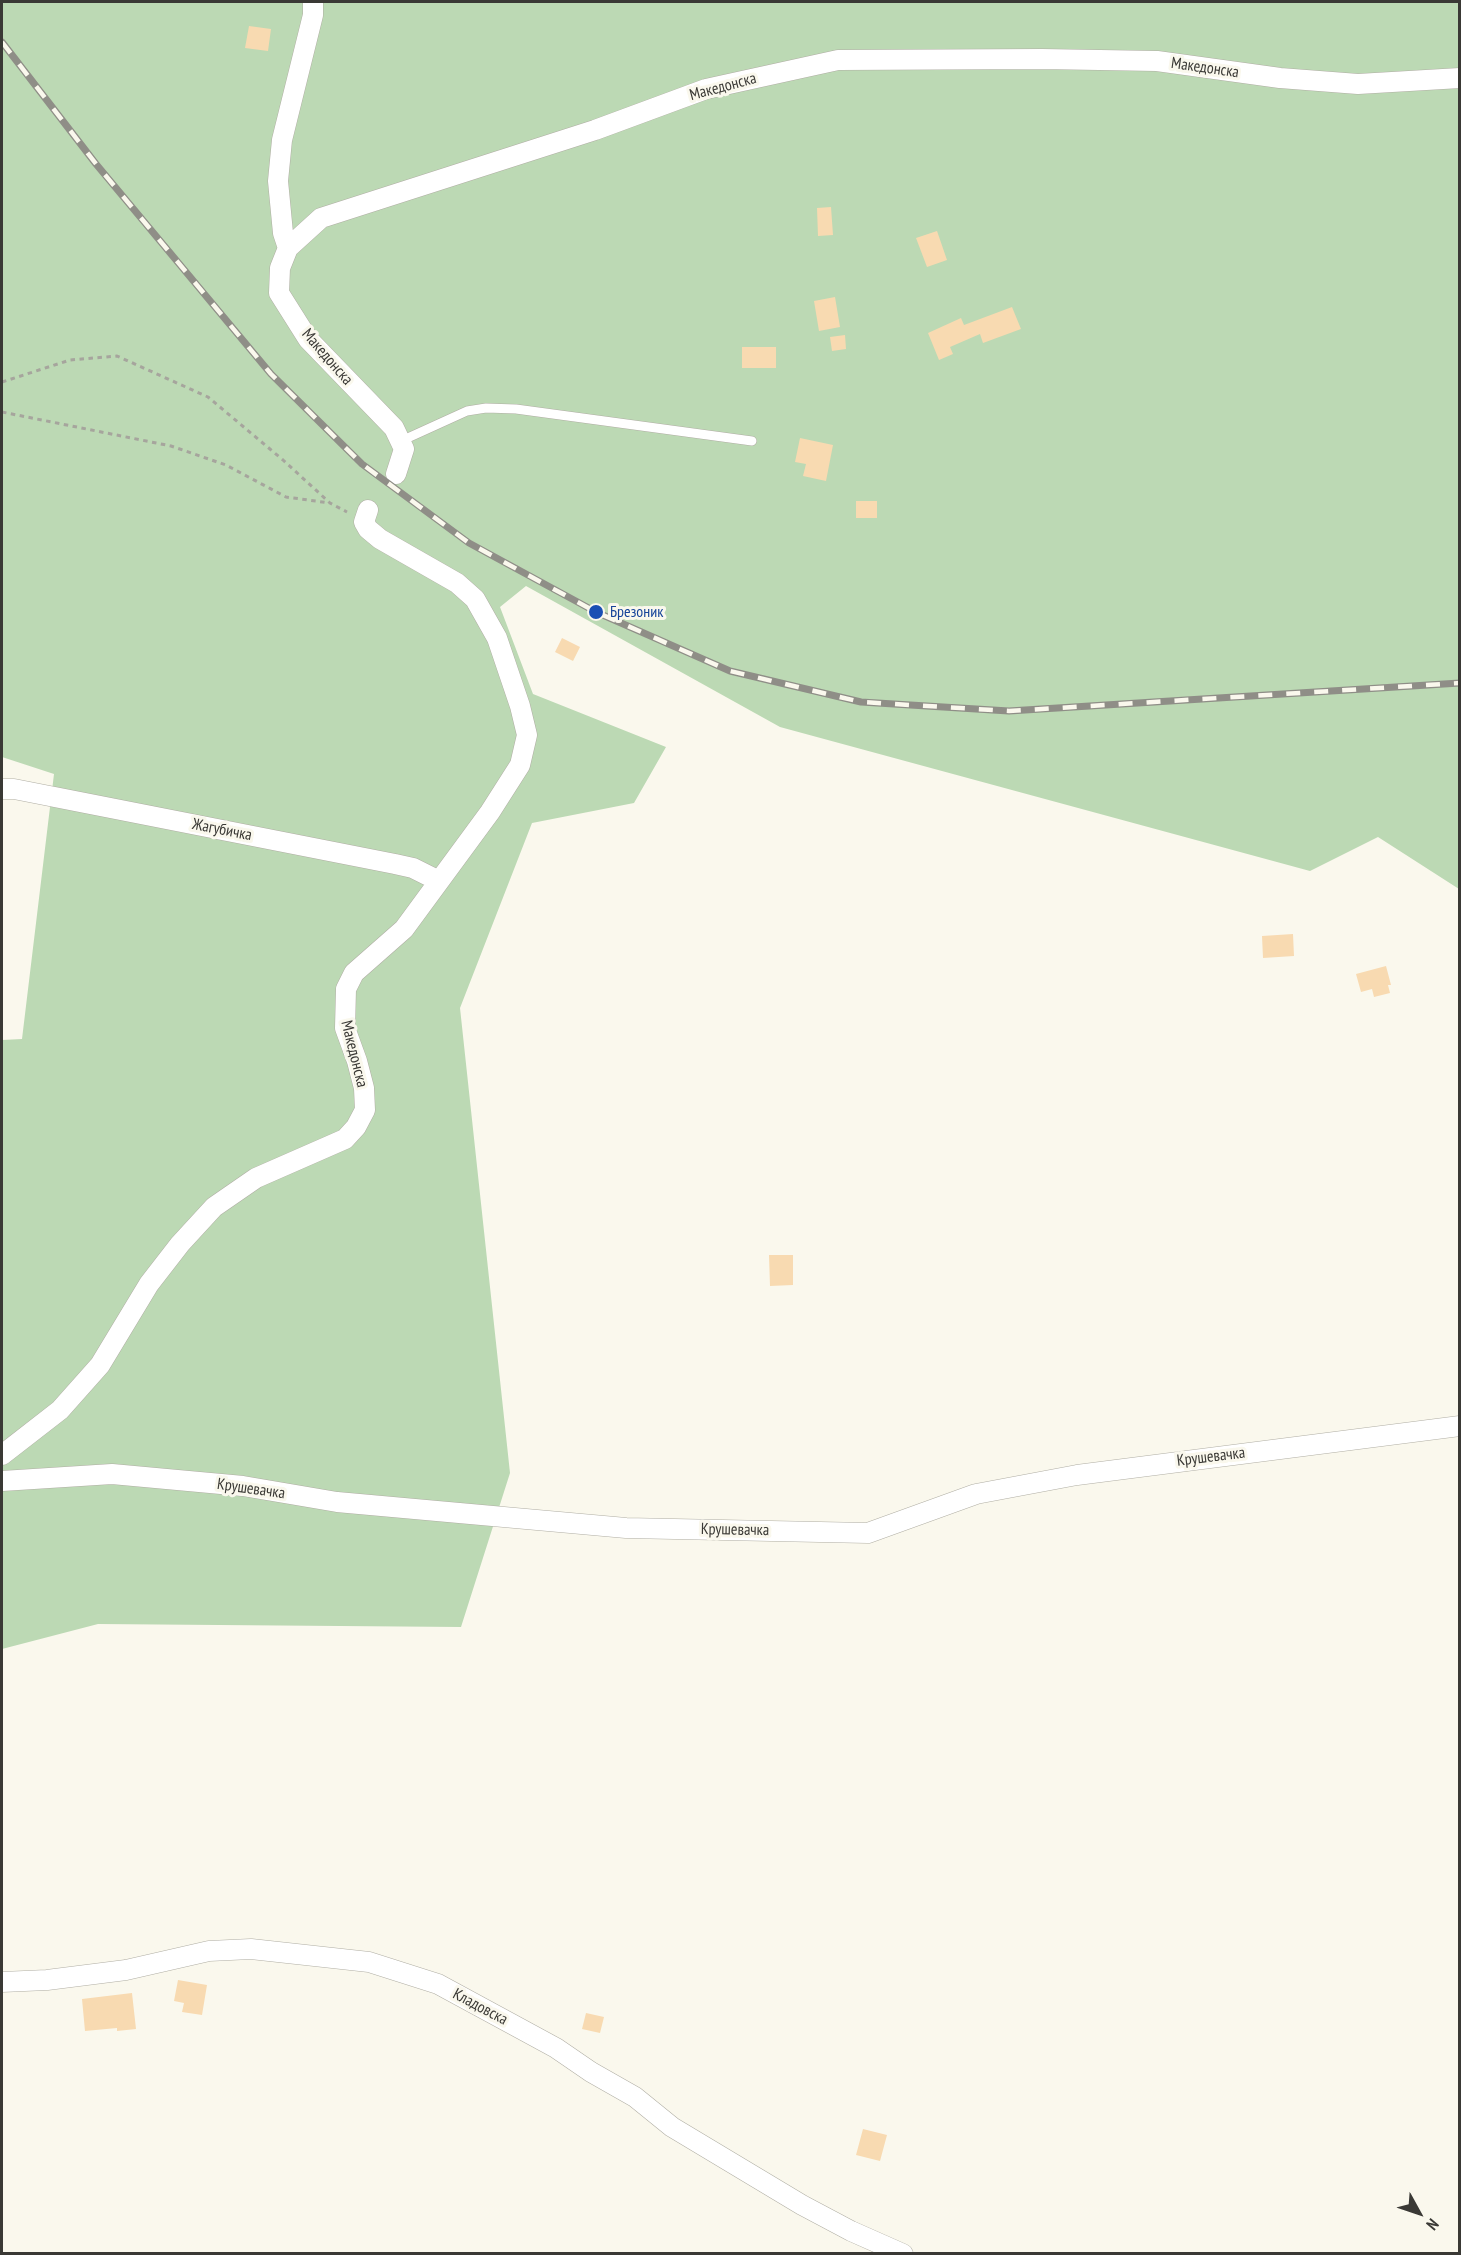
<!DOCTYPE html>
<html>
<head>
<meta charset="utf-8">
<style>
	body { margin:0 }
	#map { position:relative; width:1461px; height:2255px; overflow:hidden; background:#faf8ed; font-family:"PT Sans Narrow",sans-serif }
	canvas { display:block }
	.frame { position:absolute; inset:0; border:3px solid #3a3935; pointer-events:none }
	.north { position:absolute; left:1389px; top:2183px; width:60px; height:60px; -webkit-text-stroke:4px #faf8ed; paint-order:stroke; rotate:130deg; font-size:16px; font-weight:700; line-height:24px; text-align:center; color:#3a3935 }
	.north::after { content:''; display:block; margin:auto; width:21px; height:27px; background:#3a3935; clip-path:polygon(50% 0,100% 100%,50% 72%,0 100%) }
</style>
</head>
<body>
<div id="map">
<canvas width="1461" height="2255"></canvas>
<div class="frame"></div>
<div class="north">N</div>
</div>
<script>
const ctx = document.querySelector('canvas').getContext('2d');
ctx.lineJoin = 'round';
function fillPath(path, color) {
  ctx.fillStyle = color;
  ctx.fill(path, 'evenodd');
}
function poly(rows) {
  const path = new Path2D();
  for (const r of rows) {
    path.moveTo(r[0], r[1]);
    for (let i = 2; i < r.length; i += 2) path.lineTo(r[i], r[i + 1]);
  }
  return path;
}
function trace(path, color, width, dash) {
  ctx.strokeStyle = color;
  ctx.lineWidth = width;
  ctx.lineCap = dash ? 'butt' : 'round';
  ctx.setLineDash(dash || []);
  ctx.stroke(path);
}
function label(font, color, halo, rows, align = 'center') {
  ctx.font = font + ' "PT Sans Narrow",sans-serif';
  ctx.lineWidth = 6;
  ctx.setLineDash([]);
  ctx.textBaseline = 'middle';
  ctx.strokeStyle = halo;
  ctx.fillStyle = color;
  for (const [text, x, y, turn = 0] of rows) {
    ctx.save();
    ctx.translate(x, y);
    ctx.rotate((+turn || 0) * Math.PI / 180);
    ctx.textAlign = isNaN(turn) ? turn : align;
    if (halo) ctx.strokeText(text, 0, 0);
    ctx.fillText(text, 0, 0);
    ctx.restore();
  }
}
fillPath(poly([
	[2,2,1459,2,1459,889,1378,837,1310,871,780,727,526,586,500,607,533,694,666,747,634,803,532,823,460,1008,510,1473,461,1627,98,1624,2,1649,2,1040,22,1039,54,774,2,757]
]), '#bcd9b4');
fillPath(poly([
	[249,26,271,29,268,51,245,48],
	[831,207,833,235,818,236,817,208],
	[937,231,947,260,927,267,916,238],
	[835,297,840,327,819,331,814,301],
	[1012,307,1021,329,983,343,980,334,950,347,953,354,939,360,928,333,961,318,964,325],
	[845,335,846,349,832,351,830,337],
	[742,347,776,347,776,368,742,368],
	[800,438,833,445,826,481,803,476,806,464,795,462],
	[856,501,877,501,877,518,856,518],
	[562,638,580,647,573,661,555,652],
	[1293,934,1294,956,1263,958,1262,936],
	[1386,966,1391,985,1388,985,1390,993,1374,997,1372,989,1361,992,1356,974],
	[769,1255,793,1255,793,1285,770,1286],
	[178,1980,207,1985,202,2015,182,2012,184,2003,174,2001],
	[132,1993,136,2029,117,2031,117,2028,85,2031,82,1999],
	[586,2013,604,2017,600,2033,582,2029],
	[863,2129,887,2135,880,2161,856,2155]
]), '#f8dab1');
const service = poly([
	[401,441,467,411,486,408,516,409,752,441]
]);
const minor = poly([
	[288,248,283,233,278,181,282,140,313,15,313,2],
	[396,474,404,449,394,428,308,339,279,293,280,268,288,248,321,218,595,130,706,89,838,60,1042,59,1157,61,1280,78,1358,84,1460,78],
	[2,789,14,789,395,864,413,868,439,881],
	[2,1455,60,1410,100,1365,149,1284,180,1244,214,1207,256,1178,345,1139,356,1127,365,1110,364,1088,357,1061,345,1028,346,989,354,973,404,929,490,812,520,765,527,735,520,706,497,638,475,599,457,583,380,539,368,529,364,522,368,510],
	[2,1481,112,1474,243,1486,337,1502,626,1528,868,1533,976,1494,1077,1475,1460,1426],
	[2,1982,47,1980,126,1970,209,1951,251,1949,369,1962,438,1984,521,2029,556,2048,591,2072,635,2097,672,2127,802,2205,851,2231,903,2254]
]);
trace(service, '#b0aea4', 10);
trace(minor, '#b0aea4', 21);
trace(poly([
	[2,382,70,360,117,356,208,397,283,460,330,503,347,512],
	[2,412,171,446,226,465,286,497,330,503]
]), '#a6a59d', 3, [4.5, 4.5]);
trace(service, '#fff', 9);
trace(minor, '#fff', 20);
const rail = poly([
	[2,42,96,164,271,374,362,464,469,543,596,612,730,671,861,702,1009,711,1460,683]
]);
trace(rail, '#8f8e87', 7);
trace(rail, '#faf8ed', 4.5, [14]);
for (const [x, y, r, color] of [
	[596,612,8,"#1a4fb4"]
]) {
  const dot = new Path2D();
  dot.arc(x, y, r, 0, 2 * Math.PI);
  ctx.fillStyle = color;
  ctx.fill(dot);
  trace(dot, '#faf8ed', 2);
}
label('16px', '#3a3935', '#faf8ed', [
	["Македонска",1205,68,8],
	["Македонска",723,87,-15],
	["Македонска",327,357,49],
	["Жагубичка",222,830,11],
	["Македонска",354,1054,76],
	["Крушевачка",1211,1457,-7],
	["Крушевачка",251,1489,8],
	["Крушевачка",735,1530,1],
	["Кладовска",480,2007,28]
]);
label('16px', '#164399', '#faf8ed', [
	["Брезоник",610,612]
], 'left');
</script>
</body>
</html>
